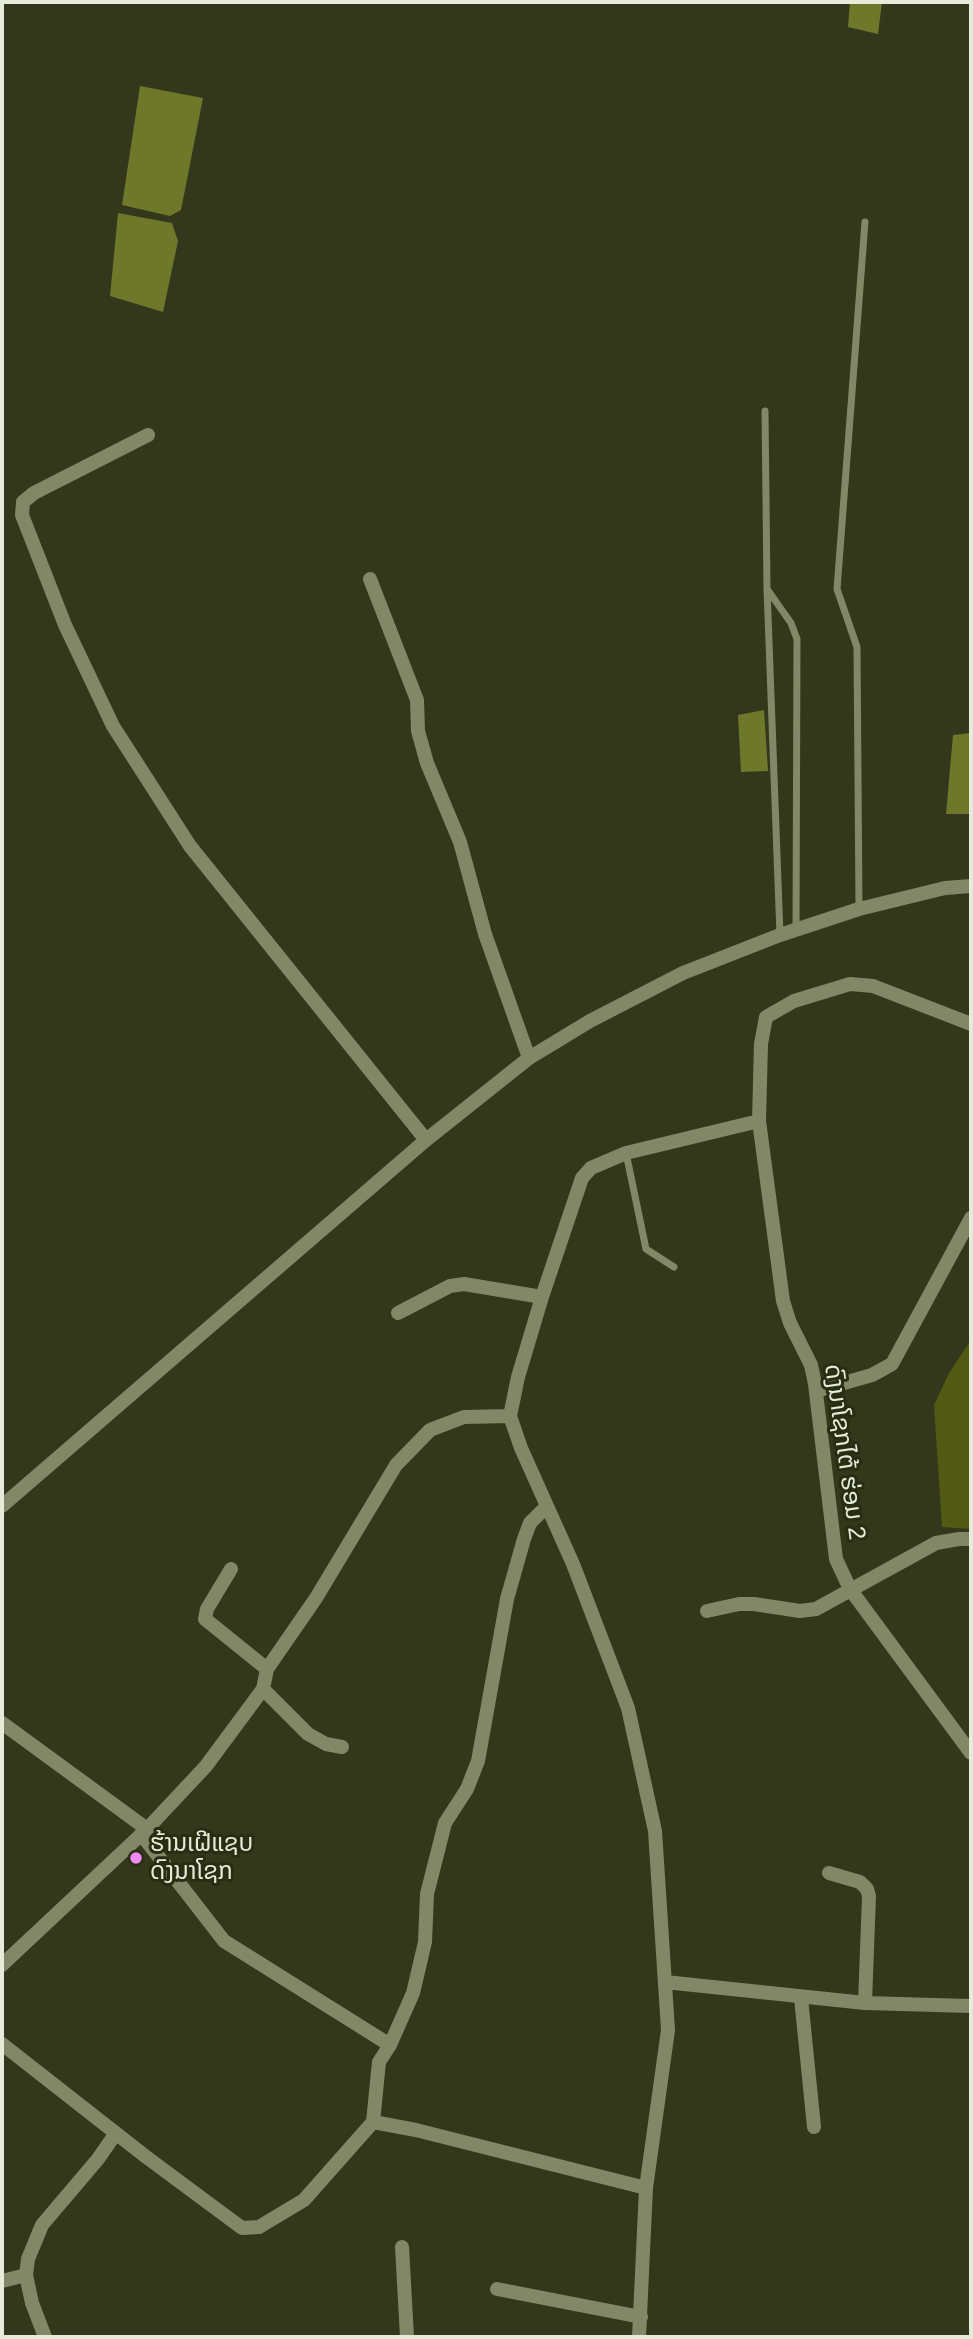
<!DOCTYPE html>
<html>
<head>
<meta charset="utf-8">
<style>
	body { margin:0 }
	#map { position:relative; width:973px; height:2339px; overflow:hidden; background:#33371c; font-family:Arial,sans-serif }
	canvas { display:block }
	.frame { position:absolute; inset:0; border:4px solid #e7ebda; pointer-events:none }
</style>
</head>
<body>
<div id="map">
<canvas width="973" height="2339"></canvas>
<div class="frame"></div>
</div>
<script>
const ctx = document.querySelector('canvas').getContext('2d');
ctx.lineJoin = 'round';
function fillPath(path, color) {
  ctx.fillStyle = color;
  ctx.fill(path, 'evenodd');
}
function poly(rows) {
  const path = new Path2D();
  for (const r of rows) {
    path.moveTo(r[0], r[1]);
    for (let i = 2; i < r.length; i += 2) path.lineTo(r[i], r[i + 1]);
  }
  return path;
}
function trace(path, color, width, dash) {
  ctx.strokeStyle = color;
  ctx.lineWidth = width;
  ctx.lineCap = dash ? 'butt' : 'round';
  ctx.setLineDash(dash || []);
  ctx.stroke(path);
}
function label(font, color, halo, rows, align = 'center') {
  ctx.font = font + ' Arial,"Noto Sans Lao",sans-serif';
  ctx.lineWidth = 6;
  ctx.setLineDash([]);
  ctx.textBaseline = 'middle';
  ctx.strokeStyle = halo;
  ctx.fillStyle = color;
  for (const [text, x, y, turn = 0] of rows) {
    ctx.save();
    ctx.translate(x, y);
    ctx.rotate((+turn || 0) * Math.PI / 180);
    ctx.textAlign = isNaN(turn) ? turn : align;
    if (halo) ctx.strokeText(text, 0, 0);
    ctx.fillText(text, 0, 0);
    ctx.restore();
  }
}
fillPath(poly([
	[971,1340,971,1529,942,1527,934,1405,949,1373]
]), '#515913');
fillPath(poly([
	[850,2,882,2,878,34,848,27],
	[140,86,203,98,181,210,170,216,122,205],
	[118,213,172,223,178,241,163,312,110,296],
	[764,710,768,771,741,772,738,715],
	[971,733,971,814,946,814,953,735]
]), '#6e782b');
trace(poly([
	[765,411,767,589,780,935],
	[767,589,791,623,797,639,796,929],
	[859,908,857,647,837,589,865,222],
	[626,1153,646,1249,674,1267]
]), '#818767', 7);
trace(poly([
	[148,435,34,493,23,502,22,515,65,625,113,726,190,846,426,1140],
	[370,579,417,700,418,731,427,763,460,842,485,934,529,1058],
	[759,1121,783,1301,790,1323,811,1365,815,1384,836,1559,850,1589,971,1753],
	[398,1313,450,1286,464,1284,542,1297],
	[816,1391,872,1375,892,1364,971,1218],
	[2,1506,426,1140,529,1058,590,1021,683,973,780,935,859,909,945,888,971,886],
	[231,1569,207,1609,205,1619,267,1669],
	[707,1611,739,1604,754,1604,800,1611,816,1609,936,1543,959,1539,971,1539],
	[263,1689,308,1734,326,1744,342,1747],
	[2,1723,147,1829],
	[141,1834,224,1941,390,2045],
	[829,1873,860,1882,867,1889,869,1896,865,2003],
	[2,1965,147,1829,206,1766,263,1689,267,1669,316,1598,396,1465,430,1430,464,1417,510,1416],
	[665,1982,865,2003,971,2006],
	[801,1998,814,2127],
	[2,2044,145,2156,242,2228,259,2227,304,2200,373,2122,379,2062,390,2045,413,1993,425,1942,427,1894,445,1823,467,1789,478,1761,507,1599,524,1539,530,1523,547,1506],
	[373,2122,416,2130,646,2188],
	[402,2247,407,2337],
	[2,2281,26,2275],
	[497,2289,641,2317],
	[45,2337,32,2303,26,2275,28,2259,42,2225,98,2159,116,2133],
	[639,2337,646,2188,668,2030,655,1831,628,1708,573,1564,521,1448,510,1416,518,1377,542,1297,582,1178,591,1168,626,1153,759,1121,761,1044,766,1017,794,1001,850,984,873,986,971,1024]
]), '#818767', 14);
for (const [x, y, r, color] of [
	[136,1858,7,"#f18af4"]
]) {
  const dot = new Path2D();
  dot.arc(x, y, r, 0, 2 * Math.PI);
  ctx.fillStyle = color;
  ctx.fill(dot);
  trace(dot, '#292d12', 2.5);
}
label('24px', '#e7ebda', '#292d12', [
	["ດົງນາໂຊກໄຕ້ ຮ່ອມ 2",844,1452,82]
]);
label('24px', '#e7ebda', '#292d12', [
	["ຮ້ານເຝີແຊບ",150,1844],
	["ດົງນາໂຊກ",150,1872]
], 'left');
</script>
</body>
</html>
